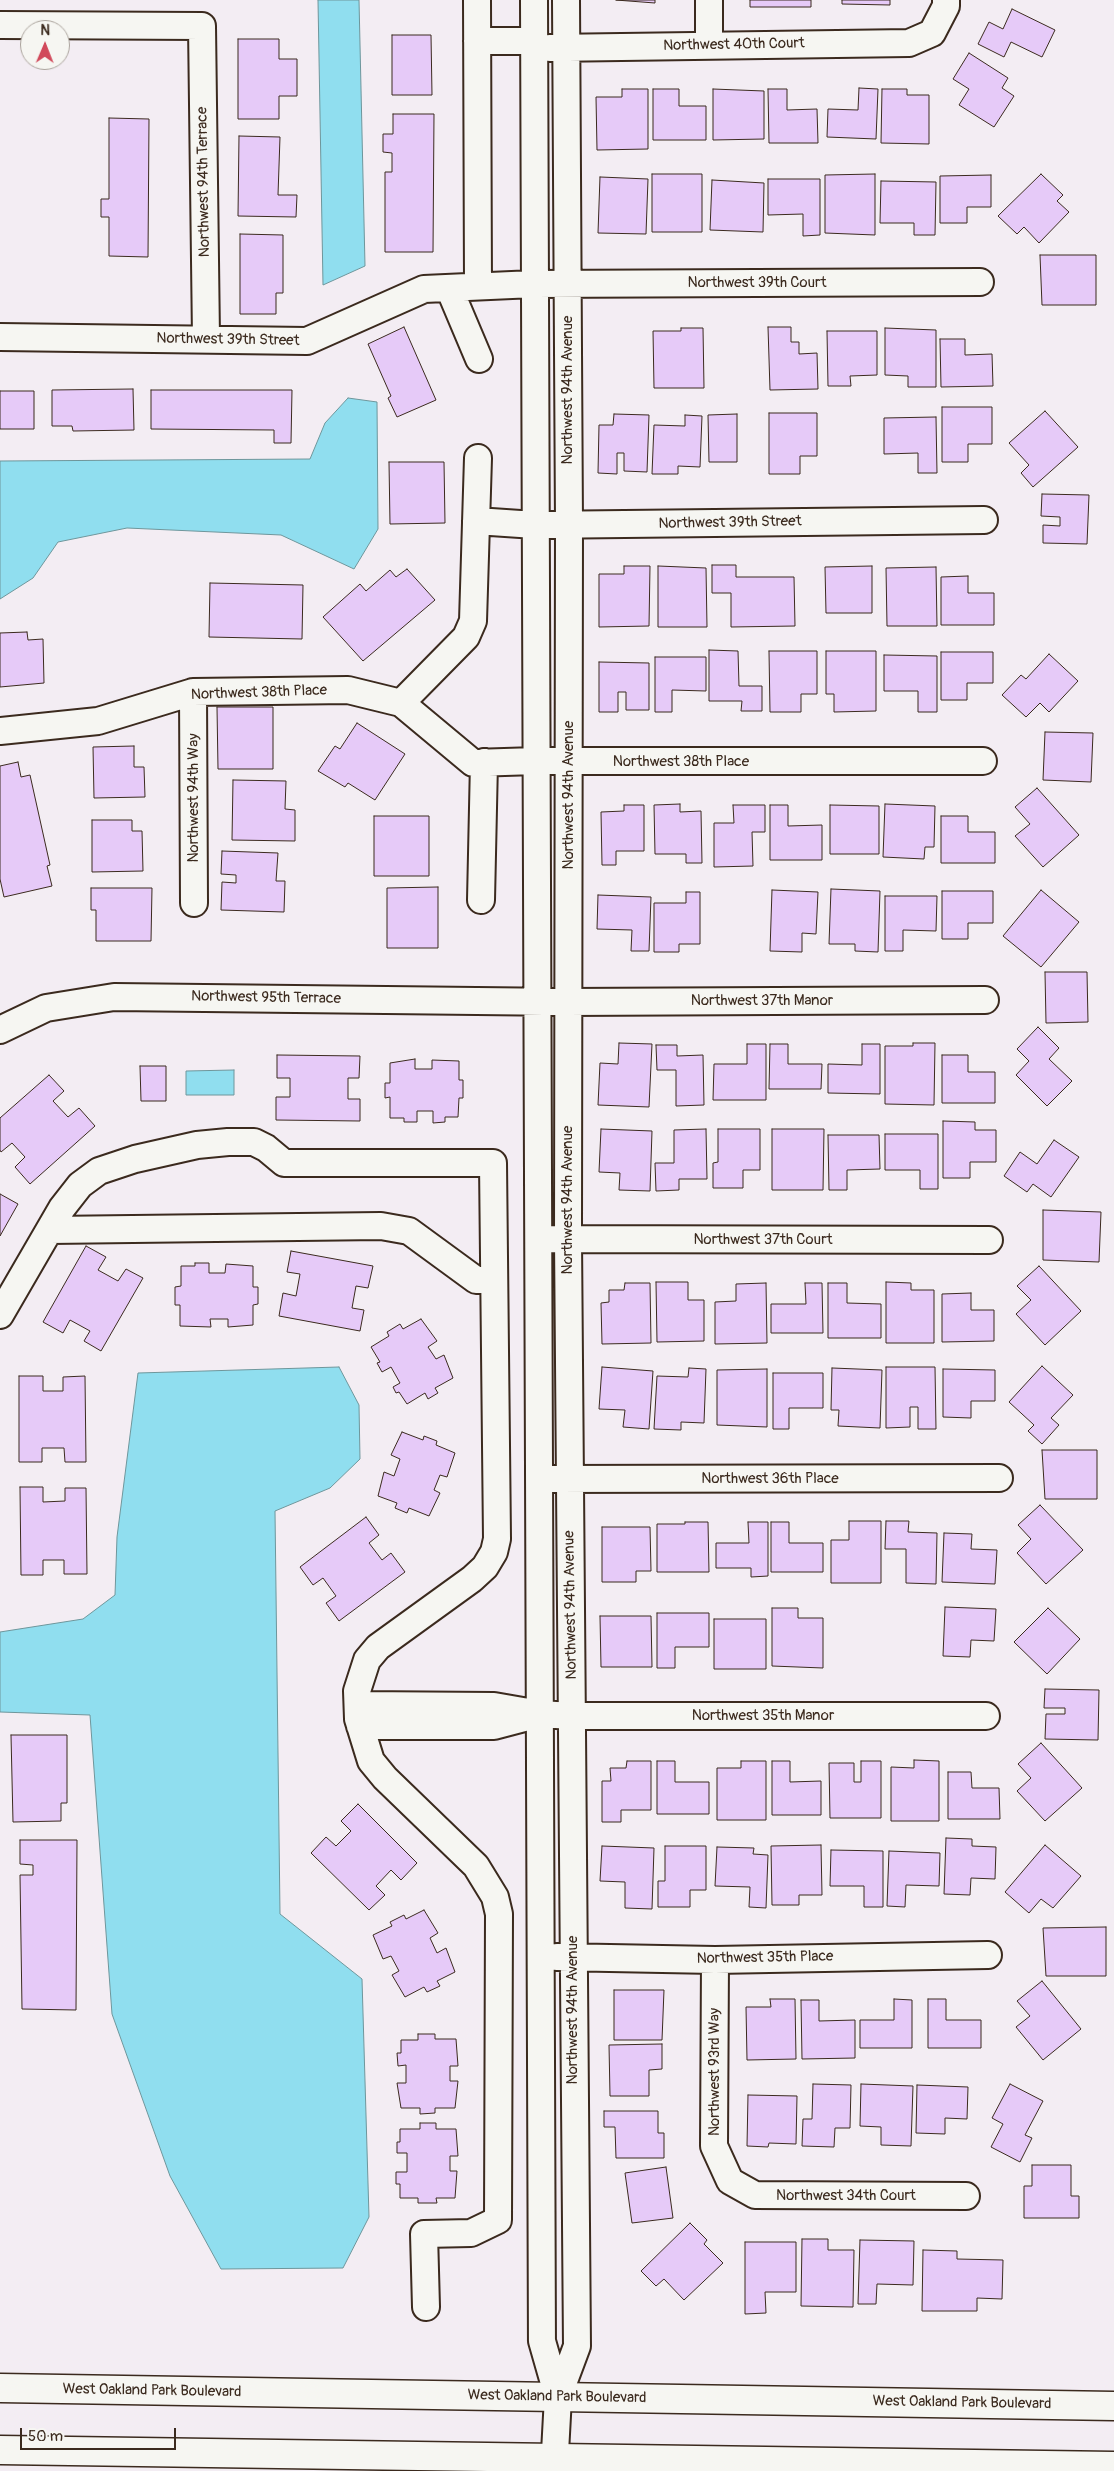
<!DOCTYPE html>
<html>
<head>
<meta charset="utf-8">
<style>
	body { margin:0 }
	#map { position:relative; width:1114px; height:2471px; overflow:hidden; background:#f3edf3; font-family:Pangolin,sans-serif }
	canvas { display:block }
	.north { position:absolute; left:20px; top:20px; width:50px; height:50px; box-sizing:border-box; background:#f6f6f2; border:1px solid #aba49d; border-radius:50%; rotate:1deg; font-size:14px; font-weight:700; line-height:20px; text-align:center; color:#3b2a1e }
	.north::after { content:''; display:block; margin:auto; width:18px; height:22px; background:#d1495b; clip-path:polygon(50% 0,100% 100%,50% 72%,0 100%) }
	.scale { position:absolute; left:20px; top:2428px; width:156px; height:22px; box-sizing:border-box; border:2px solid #3b2a1e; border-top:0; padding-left:6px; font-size:15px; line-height:18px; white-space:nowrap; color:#3b2a1e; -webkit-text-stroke:4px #f6f6f2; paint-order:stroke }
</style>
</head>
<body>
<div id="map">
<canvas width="1114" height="2471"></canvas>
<div class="north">N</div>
<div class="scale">50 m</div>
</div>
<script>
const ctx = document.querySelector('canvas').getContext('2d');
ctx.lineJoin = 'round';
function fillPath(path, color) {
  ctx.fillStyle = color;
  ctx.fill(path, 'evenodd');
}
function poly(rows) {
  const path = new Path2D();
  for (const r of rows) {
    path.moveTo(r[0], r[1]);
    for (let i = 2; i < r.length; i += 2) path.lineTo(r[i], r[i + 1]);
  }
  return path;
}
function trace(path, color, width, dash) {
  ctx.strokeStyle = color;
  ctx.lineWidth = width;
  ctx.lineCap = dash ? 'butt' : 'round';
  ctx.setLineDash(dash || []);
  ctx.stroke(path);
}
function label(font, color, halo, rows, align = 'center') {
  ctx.font = font + ' Pangolin,sans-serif';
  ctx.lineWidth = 5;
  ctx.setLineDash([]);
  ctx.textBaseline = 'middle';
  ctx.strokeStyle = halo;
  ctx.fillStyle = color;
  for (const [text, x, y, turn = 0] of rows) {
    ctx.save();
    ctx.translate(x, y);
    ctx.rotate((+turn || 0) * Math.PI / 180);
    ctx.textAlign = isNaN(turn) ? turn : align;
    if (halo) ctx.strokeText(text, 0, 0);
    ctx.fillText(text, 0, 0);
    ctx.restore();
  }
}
const water = poly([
	[318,0,359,0,365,266,323,285,318,0],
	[348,398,377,402,378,529,354,569,281,535,127,528,58,542,33,578,0,599,0,461,310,459,325,423,348,398],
	[234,1070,234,1095,186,1095,186,1071,234,1070],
	[339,1367,359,1405,360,1459,330,1488,275,1511,280,1914,362,1979,369,2217,343,2268,221,2269,170,2176,112,2014,90,1715,0,1712,0,1632,83,1619,115,1595,117,1537,138,1373,339,1367]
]);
fillPath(water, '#90deef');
trace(water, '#6e969b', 1);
const building = poly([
	[616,0,655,0,655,3,616,0],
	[750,0,811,0,811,7,750,7,750,0],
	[842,0,890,0,890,5,842,4,842,0],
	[1012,9,1055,30,1042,57,1011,42,1004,57,978,44,989,22,1003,29,1012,9],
	[392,35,431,35,432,95,392,95,392,35],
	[238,39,279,39,279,59,297,59,297,96,279,96,279,119,238,119,238,39],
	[969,53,1008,78,1002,88,1014,96,994,127,959,105,969,89,953,79,969,53],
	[859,88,878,89,876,139,827,137,828,109,858,110,859,88],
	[622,89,648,89,648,149,597,150,596,97,622,97,622,89],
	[653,89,679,89,679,106,706,106,706,140,653,140,653,89],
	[713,89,764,91,764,139,713,140,713,89],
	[768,89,787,89,787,110,817,109,818,143,769,143,768,89],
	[882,89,907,89,907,95,929,95,929,144,881,143,882,89],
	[393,114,434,114,433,252,385,252,385,172,392,172,392,153,383,152,383,134,393,134,393,114],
	[109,118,149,119,148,257,109,256,109,217,101,217,101,199,109,199,109,118],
	[239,136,280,137,278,195,297,195,296,217,238,216,239,136],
	[652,174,702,174,702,232,652,232,652,174],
	[875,174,875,235,825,233,825,175,875,174],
	[1041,174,1063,195,1057,201,1069,212,1039,243,1024,227,1017,234,998,216,1041,174],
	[991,175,991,207,967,207,967,223,940,223,940,176,991,175],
	[600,177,648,179,646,234,598,233,600,177],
	[768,179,820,179,820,235,803,236,803,214,768,215,768,179],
	[712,180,764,183,763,232,710,230,712,180],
	[881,181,936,182,935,235,914,235,914,223,880,223,881,181],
	[240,234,283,235,283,293,276,293,276,314,240,314,240,234],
	[1040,255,1096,255,1096,305,1042,305,1040,255],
	[404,327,436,400,397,417,388,398,391,396,368,344,404,327],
	[768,327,791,327,791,342,799,342,799,354,817,353,818,389,770,390,768,327],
	[681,328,703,328,704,388,654,388,653,331,681,331,681,328],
	[885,328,936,330,936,387,908,387,908,376,885,375,885,328],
	[827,331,877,331,877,375,850,376,851,386,828,386,827,331],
	[940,339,965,339,965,355,992,354,993,386,941,387,940,339],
	[133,389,134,430,73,431,72,426,52,426,52,390,133,389],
	[151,390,292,390,291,443,274,443,274,430,151,429,151,390],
	[0,391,34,391,34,429,0,429,0,391],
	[942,407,992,407,992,444,968,444,968,462,942,462,942,407],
	[1045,411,1078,447,1033,487,1021,473,1029,465,1009,443,1045,411],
	[769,413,817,413,817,456,800,456,800,474,769,474,769,413],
	[614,414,649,415,647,472,624,471,624,453,617,453,617,474,598,473,599,425,613,425,614,414],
	[737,414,737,462,709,462,708,415,737,414],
	[685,415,702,416,700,467,678,466,678,474,652,474,654,425,685,426,685,415],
	[936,417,937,473,918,473,918,453,884,454,884,418,936,417],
	[389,462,444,462,445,523,390,524,389,462],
	[1042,494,1089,495,1087,544,1043,543,1043,525,1060,526,1060,517,1041,516,1042,494],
	[712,565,736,565,736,577,794,577,795,626,731,627,731,593,712,593,712,565],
	[624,566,650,566,649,626,599,627,599,574,624,574,624,566],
	[658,566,706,568,707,627,658,627,658,566],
	[872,566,872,613,826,613,825,567,872,566],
	[936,567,937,626,887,626,886,568,936,567],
	[407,569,435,600,363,661,323,617,360,584,366,591,390,570,396,577,407,569],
	[968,576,968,593,994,593,994,625,941,625,941,577,968,576],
	[210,583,303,585,302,639,209,637,210,583],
	[27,632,28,640,43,639,44,683,0,687,0,633,27,632],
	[709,650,738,651,739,686,762,686,762,711,741,711,742,701,709,701,709,650],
	[769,651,817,651,817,694,801,694,801,712,770,712,769,651],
	[826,651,876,651,876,711,834,712,834,694,826,694,826,651],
	[941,652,993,652,993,683,967,683,967,700,941,700,941,652],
	[1049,654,1078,681,1049,712,1040,703,1026,717,1002,695,1021,675,1026,679,1049,654],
	[884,655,937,656,937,712,918,712,918,691,884,691,884,655],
	[655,657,706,657,706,691,672,690,672,712,655,712,655,657],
	[599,662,649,663,649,710,626,710,626,692,618,692,618,712,599,712,599,662],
	[217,707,273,707,273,769,218,769,217,707],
	[357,723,405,754,375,800,348,783,345,787,318,771,335,746,340,749,357,723],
	[1045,732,1093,733,1091,782,1043,780,1045,732],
	[134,746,134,767,144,767,145,797,94,798,93,747,134,746],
	[18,762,21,777,30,775,50,865,47,866,52,886,4,897,0,879,0,766,18,762],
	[233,780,286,781,285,809,295,810,295,841,232,840,233,780],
	[1037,788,1079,835,1043,867,1015,836,1030,824,1015,807,1037,788],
	[680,804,680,812,701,811,702,863,686,863,686,854,655,854,654,805,680,804],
	[885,804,935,806,934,847,925,847,924,859,883,857,885,804],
	[624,805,644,805,644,851,616,851,616,865,602,865,601,812,624,811,624,805],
	[733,805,765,805,765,832,752,832,753,866,714,867,714,823,734,823,733,805],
	[770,805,788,805,788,826,822,825,822,860,770,860,770,805],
	[830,805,879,806,879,854,830,854,830,805],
	[374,816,429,816,429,876,374,876,374,816],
	[941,816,968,816,968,832,995,832,995,863,941,863,941,816],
	[92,820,132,820,132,831,142,831,143,871,92,872,92,820],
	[222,851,278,853,276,881,285,881,284,912,221,910,222,882,236,883,236,875,221,874,222,851],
	[438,887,438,948,387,948,387,888,438,887],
	[91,888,152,888,151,941,96,941,96,910,91,910,91,888],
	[831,889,880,891,878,952,855,951,855,944,829,944,831,889],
	[772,890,818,892,816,934,802,933,802,952,770,951,772,890],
	[1041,890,1079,922,1041,967,1003,936,1041,890],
	[942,891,993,891,993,923,968,923,968,939,942,939,942,891],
	[686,892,700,892,700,944,679,944,679,952,654,952,654,903,686,903,686,892],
	[598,895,651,897,649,951,631,951,632,930,597,929,598,895],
	[885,896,937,896,936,931,903,930,903,951,885,951,885,896],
	[1045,972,1087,972,1088,1022,1046,1023,1045,972],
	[1038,1027,1059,1048,1049,1059,1072,1081,1047,1106,1016,1075,1029,1061,1017,1049,1038,1027],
	[619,1043,652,1044,649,1107,598,1105,600,1063,618,1064,619,1043],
	[913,1043,935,1043,934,1105,885,1104,885,1046,913,1046,913,1043],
	[747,1044,766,1044,766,1100,713,1100,714,1064,747,1064,747,1044],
	[770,1044,788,1044,788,1064,822,1064,821,1089,769,1089,770,1044],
	[862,1044,880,1044,880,1094,828,1093,828,1064,862,1065,862,1044],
	[656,1045,677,1045,677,1056,703,1055,704,1105,676,1106,676,1070,657,1070,656,1045],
	[277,1055,360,1056,359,1078,348,1078,348,1099,360,1099,360,1121,276,1120,276,1097,290,1097,290,1078,277,1078,277,1055],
	[942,1055,968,1055,968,1072,995,1072,995,1103,942,1103,942,1055],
	[415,1059,415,1069,432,1069,432,1060,459,1061,459,1080,463,1080,463,1098,459,1098,458,1117,445,1117,445,1122,433,1123,433,1111,417,1111,417,1122,404,1122,404,1118,390,1118,390,1097,385,1098,385,1083,390,1083,390,1063,415,1059],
	[140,1066,166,1066,166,1101,141,1101,140,1066],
	[49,1075,64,1091,53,1101,68,1117,79,1108,95,1126,30,1184,15,1167,25,1157,12,1143,1,1152,0,1150,0,1118,49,1075],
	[943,1121,975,1122,975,1130,996,1130,996,1162,970,1162,970,1178,943,1178,943,1121],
	[601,1129,652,1131,650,1191,619,1190,620,1173,599,1172,601,1129],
	[706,1129,707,1179,679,1179,679,1190,656,1191,655,1163,674,1163,674,1130,706,1129],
	[718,1129,760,1129,760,1170,743,1170,743,1188,713,1188,713,1163,718,1162,718,1129],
	[772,1129,824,1129,823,1190,772,1190,772,1129],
	[885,1134,938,1134,938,1189,920,1189,920,1170,885,1170,885,1134],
	[828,1135,879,1135,880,1169,847,1170,847,1190,829,1190,828,1135],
	[1054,1140,1079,1157,1051,1197,1033,1184,1027,1192,1004,1176,1020,1152,1037,1164,1054,1140],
	[0,1194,18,1204,0,1236,0,1194],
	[1043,1210,1101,1212,1099,1262,1043,1260,1043,1210],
	[86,1246,106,1257,98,1270,118,1281,126,1269,143,1278,101,1351,84,1341,90,1331,70,1320,63,1333,43,1322,86,1246],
	[291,1251,373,1266,368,1288,356,1286,352,1308,364,1310,360,1331,279,1316,283,1293,296,1296,300,1274,287,1272,291,1251],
	[195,1263,209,1263,209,1273,225,1273,226,1264,253,1266,253,1287,258,1287,258,1304,253,1305,253,1325,228,1327,228,1319,210,1319,211,1327,180,1326,180,1305,175,1305,175,1287,181,1286,181,1266,195,1266,195,1263],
	[1039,1266,1081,1311,1045,1345,1016,1314,1031,1300,1017,1286,1039,1266],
	[656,1282,688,1282,688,1300,704,1300,704,1341,657,1342,656,1282],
	[886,1282,911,1283,911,1290,934,1290,934,1343,886,1343,886,1282],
	[625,1283,650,1283,651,1343,602,1344,601,1303,609,1302,609,1290,624,1290,625,1283],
	[766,1283,767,1343,715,1344,715,1302,736,1301,736,1284,766,1283],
	[805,1283,822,1283,823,1333,771,1333,771,1304,806,1304,805,1283],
	[828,1283,847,1283,847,1303,881,1304,881,1338,828,1338,828,1283],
	[971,1293,971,1310,994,1310,994,1341,942,1342,942,1294,971,1293],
	[421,1319,437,1341,428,1347,436,1359,444,1355,453,1378,435,1388,438,1393,428,1399,425,1393,407,1404,399,1392,396,1393,393,1387,400,1383,391,1367,382,1372,377,1363,380,1362,371,1347,389,1336,387,1332,400,1324,403,1329,421,1319],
	[1042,1366,1073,1395,1051,1418,1059,1425,1042,1444,1028,1431,1034,1425,1009,1402,1042,1366],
	[602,1367,653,1371,649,1429,623,1427,625,1410,599,1409,602,1367],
	[886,1367,935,1367,936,1429,918,1429,918,1407,910,1407,910,1427,886,1428,886,1367],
	[689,1368,706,1369,704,1423,681,1422,681,1430,654,1429,657,1376,688,1377,689,1368],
	[832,1368,882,1370,880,1428,838,1426,839,1410,831,1410,832,1368],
	[767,1369,767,1427,717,1425,717,1370,767,1369],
	[943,1369,995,1370,995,1401,971,1401,971,1418,943,1417,943,1369],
	[773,1373,823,1373,823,1408,789,1408,789,1429,773,1429,773,1373],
	[19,1376,43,1376,43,1391,63,1391,63,1377,85,1376,86,1462,65,1462,64,1448,42,1448,42,1462,19,1462,19,1376],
	[402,1432,423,1440,424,1436,437,1441,436,1445,455,1453,447,1477,440,1475,434,1490,440,1493,429,1516,409,1508,407,1513,395,1508,397,1503,378,1496,384,1472,394,1476,400,1459,391,1455,402,1432],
	[1042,1450,1097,1450,1097,1499,1045,1499,1042,1450],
	[20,1487,43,1487,43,1502,65,1501,65,1488,86,1488,87,1574,64,1574,64,1560,43,1560,43,1575,21,1575,20,1487],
	[1040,1505,1083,1550,1046,1584,1017,1553,1031,1539,1018,1525,1040,1505],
	[366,1517,379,1535,369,1543,382,1560,391,1553,405,1572,339,1621,326,1603,336,1596,323,1578,313,1585,300,1567,366,1517],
	[849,1521,881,1521,881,1583,831,1583,831,1540,849,1540,849,1521],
	[886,1521,909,1521,908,1532,937,1533,936,1584,906,1583,906,1549,885,1549,886,1521],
	[685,1522,708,1522,709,1572,657,1572,657,1524,685,1524,685,1522],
	[748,1522,768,1522,768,1576,751,1577,751,1568,716,1568,716,1543,749,1543,748,1522],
	[771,1522,789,1522,789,1543,823,1543,823,1572,771,1572,771,1522],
	[602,1527,650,1527,651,1571,636,1571,636,1582,602,1582,602,1527],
	[944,1533,972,1534,971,1549,997,1550,995,1584,942,1582,944,1533],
	[945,1607,996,1609,994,1641,971,1640,970,1657,943,1656,945,1607],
	[772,1608,798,1608,798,1618,823,1618,823,1668,772,1666,772,1608],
	[1048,1608,1080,1639,1047,1674,1014,1642,1048,1608],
	[657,1613,709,1613,709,1647,675,1647,675,1668,657,1668,657,1613],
	[600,1616,651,1616,652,1667,601,1667,600,1616],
	[714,1619,766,1619,766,1669,714,1669,714,1619],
	[1045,1689,1099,1690,1098,1740,1045,1739,1046,1714,1065,1714,1065,1708,1044,1708,1045,1689],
	[11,1735,67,1735,67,1803,61,1803,61,1821,13,1822,11,1735],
	[1041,1743,1082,1788,1045,1821,1017,1791,1031,1778,1018,1764,1041,1743],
	[914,1760,939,1761,939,1821,891,1821,891,1767,914,1768,914,1760],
	[627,1761,651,1761,651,1810,621,1810,621,1822,602,1822,602,1781,611,1781,610,1768,626,1768,627,1761],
	[657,1761,675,1761,675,1782,709,1782,709,1814,657,1814,657,1761],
	[741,1761,766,1761,766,1820,717,1820,717,1768,741,1768,741,1761],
	[772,1761,790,1761,790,1782,821,1781,821,1815,772,1815,772,1761],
	[861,1761,881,1761,881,1818,830,1818,829,1763,854,1763,854,1782,861,1782,861,1761],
	[948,1772,971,1772,972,1788,999,1788,1000,1819,948,1819,948,1772],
	[358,1804,417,1863,401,1880,391,1870,376,1886,385,1895,369,1910,311,1853,326,1837,336,1846,351,1831,341,1821,358,1804],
	[946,1838,972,1839,972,1846,996,1847,995,1879,971,1878,970,1895,944,1894,946,1838],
	[20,1840,77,1840,76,2010,22,2009,20,1875,33,1875,33,1865,20,1864,20,1840],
	[821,1845,822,1895,799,1895,799,1905,772,1905,771,1846,821,1845],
	[1045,1845,1081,1876,1053,1908,1041,1899,1029,1913,1005,1892,1045,1845],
	[602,1846,654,1848,652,1909,625,1908,625,1882,600,1881,602,1846],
	[665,1846,706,1846,706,1890,690,1890,690,1907,658,1907,658,1881,665,1881,665,1846],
	[717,1847,754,1848,753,1854,768,1855,766,1908,749,1907,750,1887,715,1886,717,1847],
	[831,1850,883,1851,883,1907,864,1907,864,1886,830,1886,831,1850],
	[889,1851,940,1853,939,1886,906,1885,905,1907,887,1906,889,1851],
	[424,1910,438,1933,430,1938,437,1953,446,1948,455,1972,437,1981,440,1986,427,1992,424,1987,405,1997,392,1975,399,1971,391,1956,383,1959,373,1935,392,1926,390,1922,404,1915,406,1919,424,1910],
	[1106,1927,1106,1976,1046,1976,1043,1928,1106,1927],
	[1042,1981,1081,2029,1043,2060,1016,2027,1030,2016,1017,2001,1042,1981],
	[614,1990,664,1990,662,2040,614,2040,614,1990],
	[770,1999,795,1999,796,2059,747,2060,746,2007,771,2007,770,1999],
	[894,1999,912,2000,912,2048,860,2048,860,2020,894,2020,894,1999],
	[928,1999,946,1999,946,2020,981,2020,981,2048,928,2048,928,1999],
	[801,2000,819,2000,819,2021,855,2020,855,2058,802,2059,801,2000],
	[418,2034,435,2034,435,2039,456,2039,458,2066,450,2066,450,2081,458,2081,455,2108,435,2108,435,2113,420,2114,420,2108,401,2108,397,2083,406,2083,406,2065,398,2066,397,2053,401,2053,401,2040,418,2040,418,2034],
	[662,2044,662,2069,649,2070,649,2096,610,2096,609,2045,662,2044],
	[813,2084,851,2085,850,2128,835,2128,834,2147,802,2146,803,2119,812,2119,813,2084],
	[861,2084,913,2086,911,2146,881,2145,881,2127,860,2126,861,2084],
	[1010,2084,1043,2101,1025,2135,1032,2138,1020,2162,991,2147,1003,2124,992,2118,1010,2084],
	[917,2085,968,2087,967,2119,945,2118,945,2134,916,2133,917,2085],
	[748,2095,797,2096,796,2144,769,2143,768,2147,747,2146,748,2095],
	[604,2111,658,2111,658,2133,664,2133,664,2158,616,2158,615,2127,604,2127,604,2111],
	[420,2123,436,2123,436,2129,456,2129,458,2156,450,2156,450,2171,457,2171,455,2198,436,2198,437,2203,418,2203,418,2198,400,2198,400,2184,396,2184,396,2172,407,2172,407,2153,397,2153,397,2142,400,2142,400,2129,420,2129,420,2123],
	[1032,2165,1071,2165,1071,2196,1079,2196,1079,2218,1024,2218,1024,2186,1032,2186,1032,2165],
	[666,2167,673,2218,632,2223,625,2173,666,2167],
	[690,2223,707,2240,704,2244,723,2263,684,2300,664,2279,656,2286,641,2271,690,2223],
	[802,2239,828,2239,828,2250,854,2250,853,2307,801,2306,802,2239],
	[860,2240,914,2241,913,2285,877,2284,876,2304,858,2304,860,2240],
	[745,2242,796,2242,796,2292,765,2292,766,2313,745,2314,745,2242],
	[923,2250,957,2251,957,2259,1003,2260,1002,2299,977,2298,977,2311,922,2311,923,2250]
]);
fillPath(building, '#e6caf8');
trace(building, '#3b2a1e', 1);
const minor = poly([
	[477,0,478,286],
	[534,0,542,2341,558,2397],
	[0,25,202,26,206,338],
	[477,41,534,41],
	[709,45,709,0],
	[550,48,909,43,932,33,946,6,946,0],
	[449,288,479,359],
	[0,337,307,341,424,289,534,284,980,282],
	[476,521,535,525,984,520],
	[193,692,194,903],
	[401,703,466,637,473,621,478,458],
	[0,731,98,721,193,692,348,690,401,703,473,763,536,761,983,761],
	[481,900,484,762],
	[0,1030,46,1008,114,997,567,1002,985,1000],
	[50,1230,381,1226,409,1231,476,1280,494,1280],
	[550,1239,989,1240],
	[0,1315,62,1208,80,1185,99,1171,135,1159,197,1145,228,1142,254,1142,266,1148,284,1163,493,1163,497,1539,494,1552,485,1567,472,1579,378,1647,367,1660,357,1691,358,1719,371,1761,385,1778,476,1866,495,1897,499,1914,498,2220,471,2233,424,2234,426,2307],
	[552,1479,999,1478],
	[358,1705,494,1706,540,1714,572,1716,986,1716],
	[360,1726,494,1726,532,1716],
	[557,1957,715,1960,988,1955],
	[715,1960,714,2146,730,2181,755,2195,966,2196],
	[554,2471,558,2397,577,2346,568,1239,569,525,566,0]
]);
const major = poly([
	[0,2388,1114,2406],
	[0,2450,1114,2466]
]);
trace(minor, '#3b2a1e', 30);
trace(major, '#3b2a1e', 31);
trace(minor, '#f6f6f2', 26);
trace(major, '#f6f6f2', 28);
label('15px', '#3b2a1e', '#f6f6f2', [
	["Northwest 40th Court",734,45,-1],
	["Northwest 94th Terrace",204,182,-91],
	["Northwest 39th Court",757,283],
	["Northwest 39th Street",228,340,1],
	["Northwest 94th Avenue",568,390,-90],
	["Northwest 39th Street",730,523,-1],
	["Northwest 38th Place",259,693,-2],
	["Northwest 38th Place",681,762],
	["Northwest 94th Avenue",569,795,-90],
	["Northwest 94th Way",194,798,-90],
	["Northwest 95th Terrace",266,998,1],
	["Northwest 37th Manor",762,1001],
	["Northwest 94th Avenue",568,1200,-90],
	["Northwest 37th Court",763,1240],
	["Northwest 36th Place",770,1479],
	["Northwest 94th Avenue",571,1605,-91],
	["Northwest 35th Manor",763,1716],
	["Northwest 35th Place",765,1958,-1],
	["Northwest 94th Avenue",573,2010,-90],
	["Northwest 93rd Way",715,2072,-90],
	["Northwest 34th Court",846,2196],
	["West Oakland Park Boulevard",152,2391,1],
	["West Oakland Park Boulevard",557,2397,1],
	["West Oakland Park Boulevard",962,2403,1]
]);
</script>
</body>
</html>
